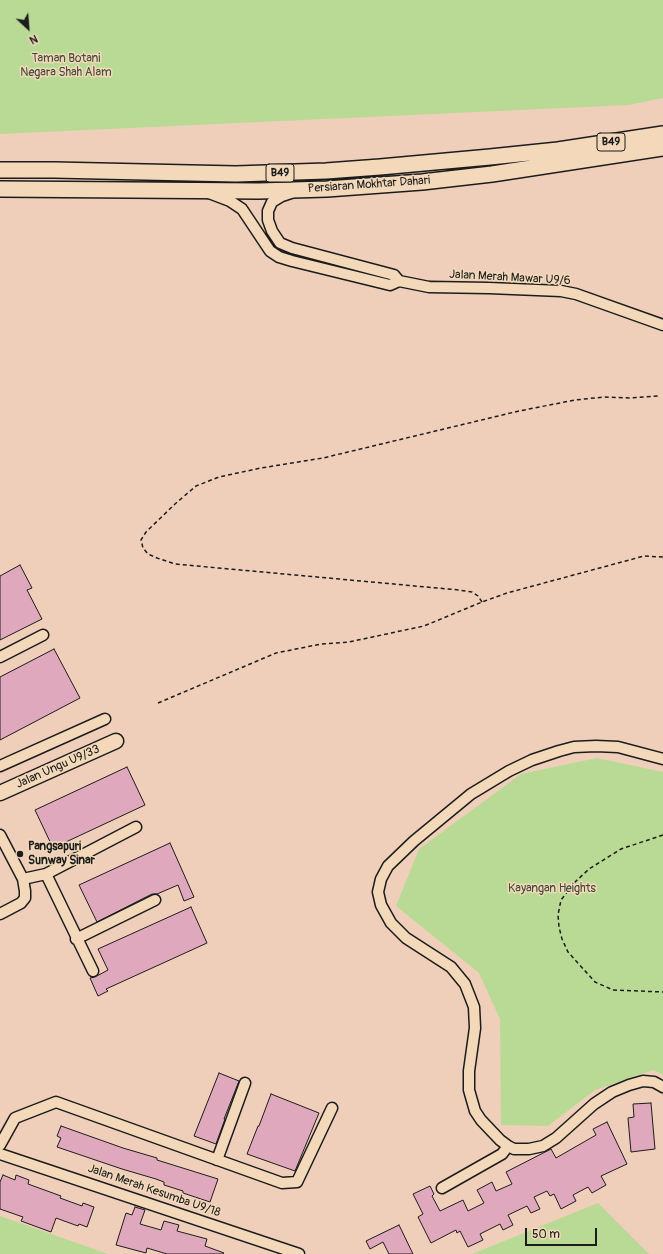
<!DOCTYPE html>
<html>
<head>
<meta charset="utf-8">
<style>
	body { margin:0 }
	#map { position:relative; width:663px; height:1254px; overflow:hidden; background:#efcfba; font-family:Pangolin,sans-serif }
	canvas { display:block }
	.north { position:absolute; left:8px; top:8px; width:40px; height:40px; -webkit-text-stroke:3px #f3d9ba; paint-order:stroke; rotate:154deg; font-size:11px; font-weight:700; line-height:16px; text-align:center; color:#1c1c1c }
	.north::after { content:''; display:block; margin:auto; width:14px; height:18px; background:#1c1c1c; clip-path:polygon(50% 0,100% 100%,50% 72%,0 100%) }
	.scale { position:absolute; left:525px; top:1228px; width:72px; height:18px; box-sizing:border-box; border:2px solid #1c1c1c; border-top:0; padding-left:5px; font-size:12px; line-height:14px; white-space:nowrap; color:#1c1c1c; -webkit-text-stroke:3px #f3d9ba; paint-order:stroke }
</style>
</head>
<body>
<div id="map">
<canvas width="663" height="1254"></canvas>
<div class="north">N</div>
<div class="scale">50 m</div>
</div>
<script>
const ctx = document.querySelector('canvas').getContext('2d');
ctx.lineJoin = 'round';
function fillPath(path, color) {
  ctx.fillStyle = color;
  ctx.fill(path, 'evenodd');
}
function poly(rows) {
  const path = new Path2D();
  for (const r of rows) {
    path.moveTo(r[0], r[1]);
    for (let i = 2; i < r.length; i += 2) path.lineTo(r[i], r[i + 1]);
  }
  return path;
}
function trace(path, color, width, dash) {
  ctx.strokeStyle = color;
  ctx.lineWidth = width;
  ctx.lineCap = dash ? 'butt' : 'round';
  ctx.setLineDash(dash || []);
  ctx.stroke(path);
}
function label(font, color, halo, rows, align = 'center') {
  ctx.font = font + ' Pangolin,sans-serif';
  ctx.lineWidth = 3;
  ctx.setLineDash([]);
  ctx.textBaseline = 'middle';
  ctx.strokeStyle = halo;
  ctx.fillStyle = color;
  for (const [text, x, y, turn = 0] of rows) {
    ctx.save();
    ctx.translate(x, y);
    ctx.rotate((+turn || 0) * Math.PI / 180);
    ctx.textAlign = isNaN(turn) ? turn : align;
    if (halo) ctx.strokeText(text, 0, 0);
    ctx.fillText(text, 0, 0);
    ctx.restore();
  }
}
fillPath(poly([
	[0,0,663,0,663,98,629,105,0,134],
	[597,758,663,772,663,1075,653,1070,595,1090,548,1126,501,1125,500,1019,479,973,396,906,419,849,521,774],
	[598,1203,649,1254,472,1254],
	[0,1216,108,1254,0,1254]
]), '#b9da94');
const building = poly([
	[20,565,32,588,27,590,42,619,0,640,0,576,20,565],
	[54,649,80,698,0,740,0,677,54,649],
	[127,767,145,805,53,848,35,810,127,767],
	[170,843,194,897,184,901,178,885,157,894,152,894,97,922,79,885,170,843],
	[191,907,207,943,106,989,108,991,98,996,90,978,95,977,108,970,98,949,191,907],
	[219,1073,239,1081,224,1119,225,1119,216,1144,194,1136,219,1073],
	[271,1094,319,1113,295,1171,247,1154,258,1126,259,1126,271,1094],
	[651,1103,655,1149,631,1152,628,1118,634,1117,633,1104,651,1103],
	[607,1122,627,1164,601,1176,606,1185,592,1193,588,1187,573,1195,576,1201,561,1209,554,1194,550,1196,547,1191,534,1197,540,1209,531,1213,527,1206,508,1215,513,1225,503,1230,500,1224,480,1234,483,1240,468,1247,460,1231,457,1233,456,1230,431,1243,418,1217,423,1214,413,1194,430,1186,434,1194,432,1196,440,1211,463,1200,468,1211,484,1203,477,1190,492,1182,496,1191,512,1184,506,1172,551,1149,556,1158,596,1135,593,1129,607,1122],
	[61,1126,123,1148,157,1158,157,1160,218,1179,210,1202,183,1193,183,1191,164,1185,164,1182,156,1179,122,1169,57,1147,61,1138,57,1136,61,1126],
	[3,1175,15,1180,16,1175,29,1180,28,1184,61,1196,60,1198,82,1206,83,1203,94,1207,87,1227,79,1224,78,1226,56,1218,51,1232,21,1221,23,1217,0,1209,0,1182,3,1175],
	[135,1207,145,1210,140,1224,161,1230,164,1221,179,1225,177,1231,207,1239,205,1246,224,1253,223,1254,167,1254,147,1248,146,1253,116,1245,126,1213,132,1215,135,1207],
	[399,1225,413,1254,389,1254,383,1242,370,1249,366,1241,399,1225]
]);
fillPath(building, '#dfa8bc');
trace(building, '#1c1c1c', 1);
const street = poly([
	[209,193,230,201,242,209,270,251,279,257,292,261,390,285,399,281,429,287,489,288,561,291,576,294,663,325],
	[291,193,282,196,272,202,268,211,268,220,272,231,280,243,292,248,394,275,399,281],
	[0,657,43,635],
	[663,759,618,747,596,746,574,747,559,751,532,760,509,771,471,794,414,841,388,866,381,879,378,892,381,905,391,923,406,938,451,967,465,984,474,1007,475,1028,469,1071,469,1090,475,1111,481,1120,500,1140,508,1146,514,1149,529,1149,543,1146,556,1138,594,1104,612,1092,629,1085,643,1081,654,1082,663,1087],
	[0,766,105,719],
	[0,835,23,879,46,874,93,971],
	[46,874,136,827],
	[0,914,21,903,25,898,25,891,23,879],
	[76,939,155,900],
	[0,1145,15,1118,56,1102,282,1183,297,1182,332,1108],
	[0,1154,299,1254],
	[217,1160,245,1083],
	[442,1188,502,1154,508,1146]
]);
const secondary = poly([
	[0,793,116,741]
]);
const primary = poly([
	[0,170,54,170,236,174,326,171,380,167,490,157,558,150,663,134],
	[0,189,259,191,327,189,422,182,492,174,663,148]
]);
trace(street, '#1c1c1c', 13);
trace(secondary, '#1c1c1c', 17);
trace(primary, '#1c1c1c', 18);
trace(poly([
	[482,602,478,596,472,592,459,590,175,564,157,558,148,554,143,548,141,540,146,532,175,504,196,486,219,477,261,468,323,458,519,411,575,400,604,397,629,398,659,396],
	[158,703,276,653,321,644,349,642,424,626,482,602,507,593,644,556,663,557],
	[663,835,621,849,589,869,575,882,561,900,558,915,559,927,562,939,568,952,595,982,613,990,663,992]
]), '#1c1c1c', 1.5, [4, 3]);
trace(street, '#f3d9ba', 10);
trace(secondary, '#f3d9ba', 14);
trace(primary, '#f3d9ba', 15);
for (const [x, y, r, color] of [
	[20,854,4,"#1c1c1c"]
]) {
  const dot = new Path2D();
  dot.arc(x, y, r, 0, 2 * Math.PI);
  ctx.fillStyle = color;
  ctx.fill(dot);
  trace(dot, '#f3d9ba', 1.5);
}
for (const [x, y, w] of [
	[611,142,28],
	[280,173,28]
]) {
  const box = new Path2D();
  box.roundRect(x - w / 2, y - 9, w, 18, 3);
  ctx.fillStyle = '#f3d9ba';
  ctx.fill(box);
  trace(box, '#1c1c1c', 1);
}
label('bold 11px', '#1c1c1c', null, [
	["B49",611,142],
	["B49",280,173]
]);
label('12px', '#434c3a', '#f3d9ba', [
	["Taman Botani",66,59],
	["Negara Shah Alam",66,73],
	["Kayangan Heights",552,889]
]);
label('12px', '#1c1c1c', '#f3d9ba', [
	["Persiaran Mokhtar Dahari",369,185,-4],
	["Jalan Merah Mawar U9/6",510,278,3],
	["Jalan Ungu U9/33",58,767,-24],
	["Jalan Merah Kesumba U9/18",154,1191,19]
]);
label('bold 12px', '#1c1c1c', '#f3d9ba', [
	["Pangsapuri",28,847],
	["Sunway Sinar",28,861]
], 'left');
</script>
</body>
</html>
